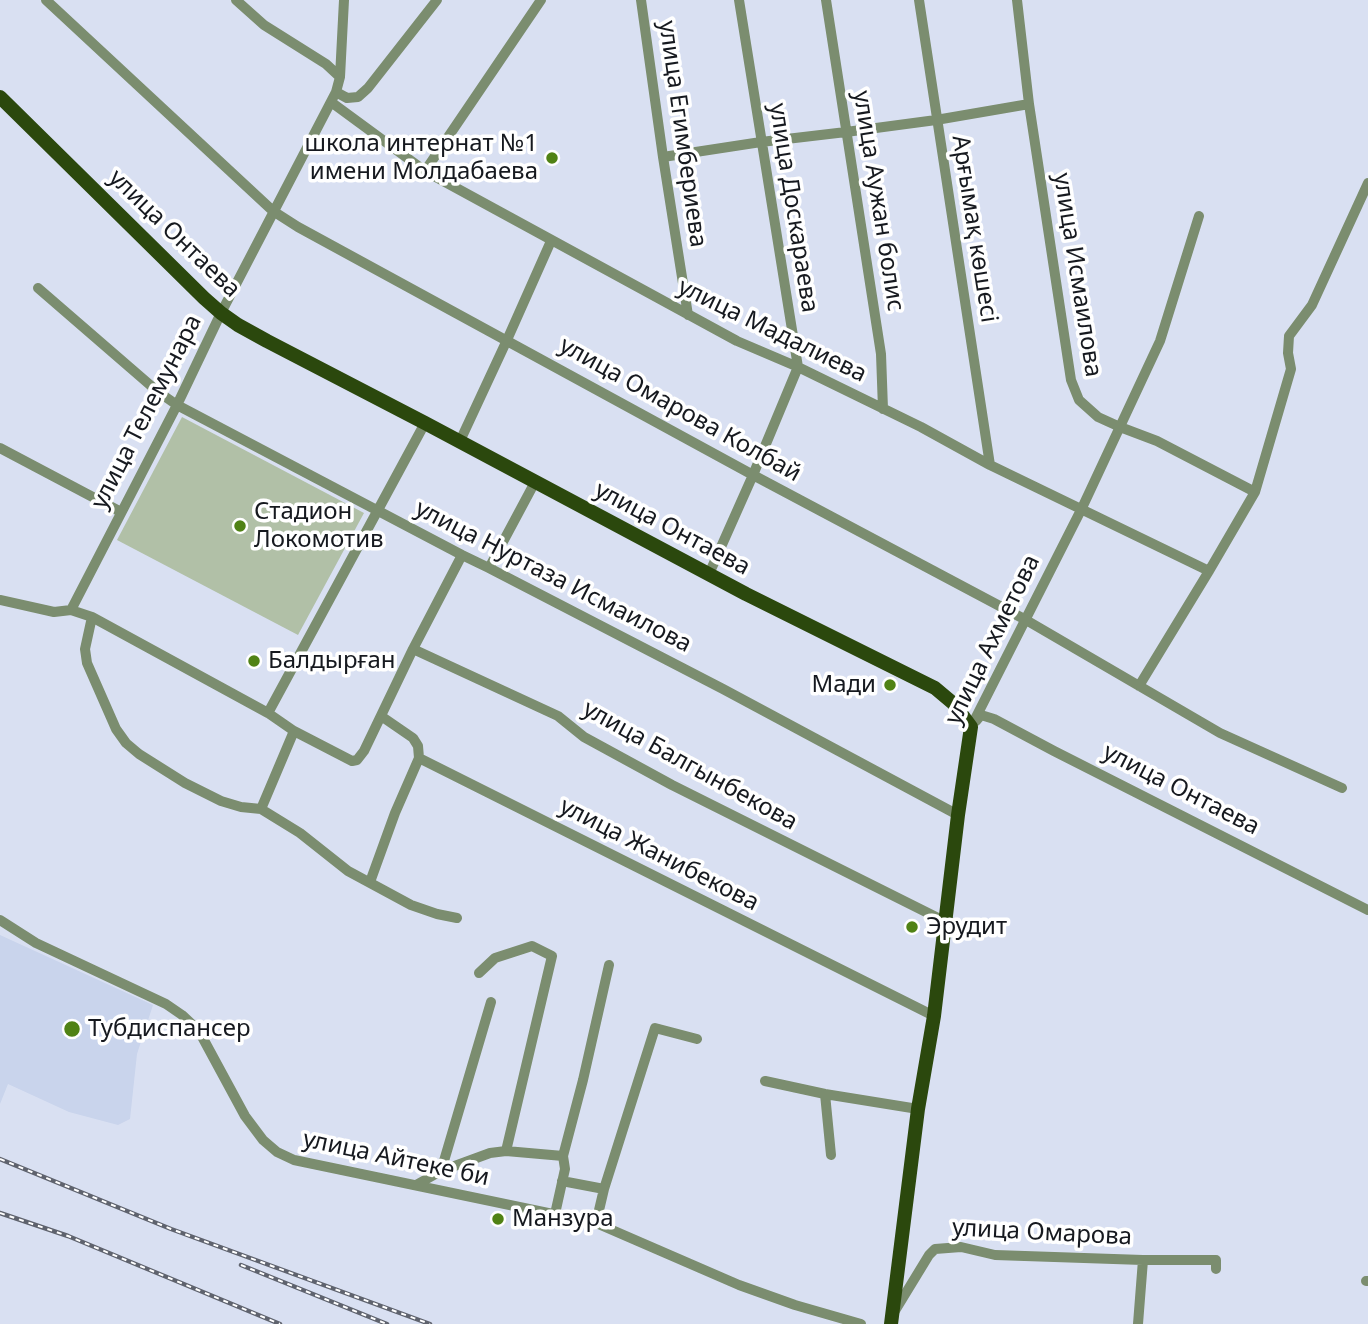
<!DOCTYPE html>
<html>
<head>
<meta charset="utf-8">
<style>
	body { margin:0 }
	canvas { display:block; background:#d9e0f2 }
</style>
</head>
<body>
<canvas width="1368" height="1324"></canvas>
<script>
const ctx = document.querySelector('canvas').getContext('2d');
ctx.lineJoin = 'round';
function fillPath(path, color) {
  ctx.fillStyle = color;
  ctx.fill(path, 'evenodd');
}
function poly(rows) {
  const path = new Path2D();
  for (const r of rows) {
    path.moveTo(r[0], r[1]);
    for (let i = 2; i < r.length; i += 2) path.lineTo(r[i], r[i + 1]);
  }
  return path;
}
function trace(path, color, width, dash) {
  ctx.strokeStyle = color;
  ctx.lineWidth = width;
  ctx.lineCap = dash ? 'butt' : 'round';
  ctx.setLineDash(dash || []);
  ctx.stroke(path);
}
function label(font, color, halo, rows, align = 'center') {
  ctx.font = font + ' "Noto Sans",sans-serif';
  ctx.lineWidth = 7;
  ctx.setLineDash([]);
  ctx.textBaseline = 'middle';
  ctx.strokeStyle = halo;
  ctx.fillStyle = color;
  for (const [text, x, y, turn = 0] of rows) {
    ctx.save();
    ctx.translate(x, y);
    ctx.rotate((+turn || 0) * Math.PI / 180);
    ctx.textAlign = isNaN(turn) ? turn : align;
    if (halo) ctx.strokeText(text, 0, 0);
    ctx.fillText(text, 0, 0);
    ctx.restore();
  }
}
fillPath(poly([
	[0,935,153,1005,137,1054,130,1119,118,1125,69,1112,8,1084,0,1104]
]), '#c9d4ec');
fillPath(poly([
	[182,417,364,513,298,635,117,540]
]), '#b1c0a7');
trace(poly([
	[46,0,273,211,298,227,753,475,1026,620,1220,733,1342,788],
	[236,0,264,25,326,64,340,77],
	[641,0,663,157,688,315],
	[826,0,881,354,883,409],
	[919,0,990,465],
	[1017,0,1029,104,1071,380,1079,400,1098,417,1120,427,1157,441,1255,492],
	[336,92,347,98,358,97,368,88,437,0],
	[331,102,425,171,737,341,798,367,921,427,990,465,1209,571],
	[663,157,761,142,846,132,936,120,1029,104],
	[425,171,541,0],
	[38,288,157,391,177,405,462,555,489,568,723,689,958,815],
	[460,441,507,340,551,241],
	[0,448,121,512],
	[489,568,535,482],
	[709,574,753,475,798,367,739,0],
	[0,600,54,612,71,610,92,617,268,713,425,423],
	[71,610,177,405,221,313,336,92,340,77,344,0],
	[92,617,85,649,87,663,116,729,126,743,139,754,185,783,221,801,241,807,261,809,300,833,348,871,411,905,437,914,457,918],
	[413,649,558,716,584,737,672,785,946,922],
	[1139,686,1209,571,1255,492,1291,369,1288,353,1289,336,1312,305,1368,183],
	[268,713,294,731,352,761,357,760,364,751,413,649,462,555],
	[381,716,413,738,418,746,419,758,934,1016],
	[976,721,981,715,994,719,1054,751,1368,910],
	[971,727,1082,508,1160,341,1199,216],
	[261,809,294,731],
	[370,882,395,813,419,758],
	[0,920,36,943,166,1004,182,1015,199,1031,245,1116,263,1140,277,1152,294,1160,596,1223,739,1285,795,1305,861,1324],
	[479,973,495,958,532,946,552,956,506,1151],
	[765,1081,825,1094,918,1109],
	[825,1094,831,1155],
	[441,1171,491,1002],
	[562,1181,604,1189],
	[416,1185,441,1171,490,1153,506,1151,563,1156],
	[555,1214,565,1169,563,1156,583,1080,609,965],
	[596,1223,604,1189,655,1028,697,1039],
	[1366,1281,1368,1281],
	[893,1314,929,1255,935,1249,961,1247,995,1255,1143,1260,1216,1260,1216,1269],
	[1138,1324,1143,1260]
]), '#7b8d6f', 10);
trace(poly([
	[0,97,204,298,221,313,238,325,267,341,425,423,746,594,935,688,954,704,971,727,958,815,934,1016,918,1109,891,1324]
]), '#2b480d', 14);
const rail = poly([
	[0,1159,171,1229,430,1324],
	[0,1213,68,1236,280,1324],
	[241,1265,387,1324]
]);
trace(rail, '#5f636e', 4.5);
trace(rail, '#fff', 2, [5]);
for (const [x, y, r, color] of [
	[552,158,7,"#508215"],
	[240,526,7,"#508215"],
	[254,661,7,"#508215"],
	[890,685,7,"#508215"],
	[912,927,7,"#508215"],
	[72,1029,9,"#508215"],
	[498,1219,7,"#508215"]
]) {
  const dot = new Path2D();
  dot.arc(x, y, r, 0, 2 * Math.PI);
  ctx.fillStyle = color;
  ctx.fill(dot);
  trace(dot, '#fff', 2.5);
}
label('24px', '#16191f', '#fff', [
	["улица Егимбериева",682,134,82],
	["улица Аужан болис",878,201,81],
	["улица Доскараева",793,208,81],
	["Арғымақ көшесі",974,229,81],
	["улица Онтаева",174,234,44],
	["улица Исмаилова",1077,275,81],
	["улица Мадалиева",772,331,26],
	["улица Омарова Колбай",680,410,29],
	["улица Телемунара",147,412,-63],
	["улица Онтаева",672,529,28],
	["улица Нуртаза Исмаилова",553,577,27],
	["улица Ахметова",993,640,-64],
	["улица Балгынбекова",690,766,29],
	["улица Онтаева",1181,790,27],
	["улица Жанибекова",659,855,27],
	["улица Айтеке би",396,1159,12],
	["улица Омарова",1042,1233,3]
]);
label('24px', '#16191f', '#fff', [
	["школа интернат №1",538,144,"right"],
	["имени Молдабаева",538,172,"right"],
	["Стадион",254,512],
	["Локомотив",254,540],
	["Балдырған",268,661],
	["Мади",876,685,"right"],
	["Эрудит",926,927],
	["Тубдиспансер",88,1029],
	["Манзура",512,1219]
], 'left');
</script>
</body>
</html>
